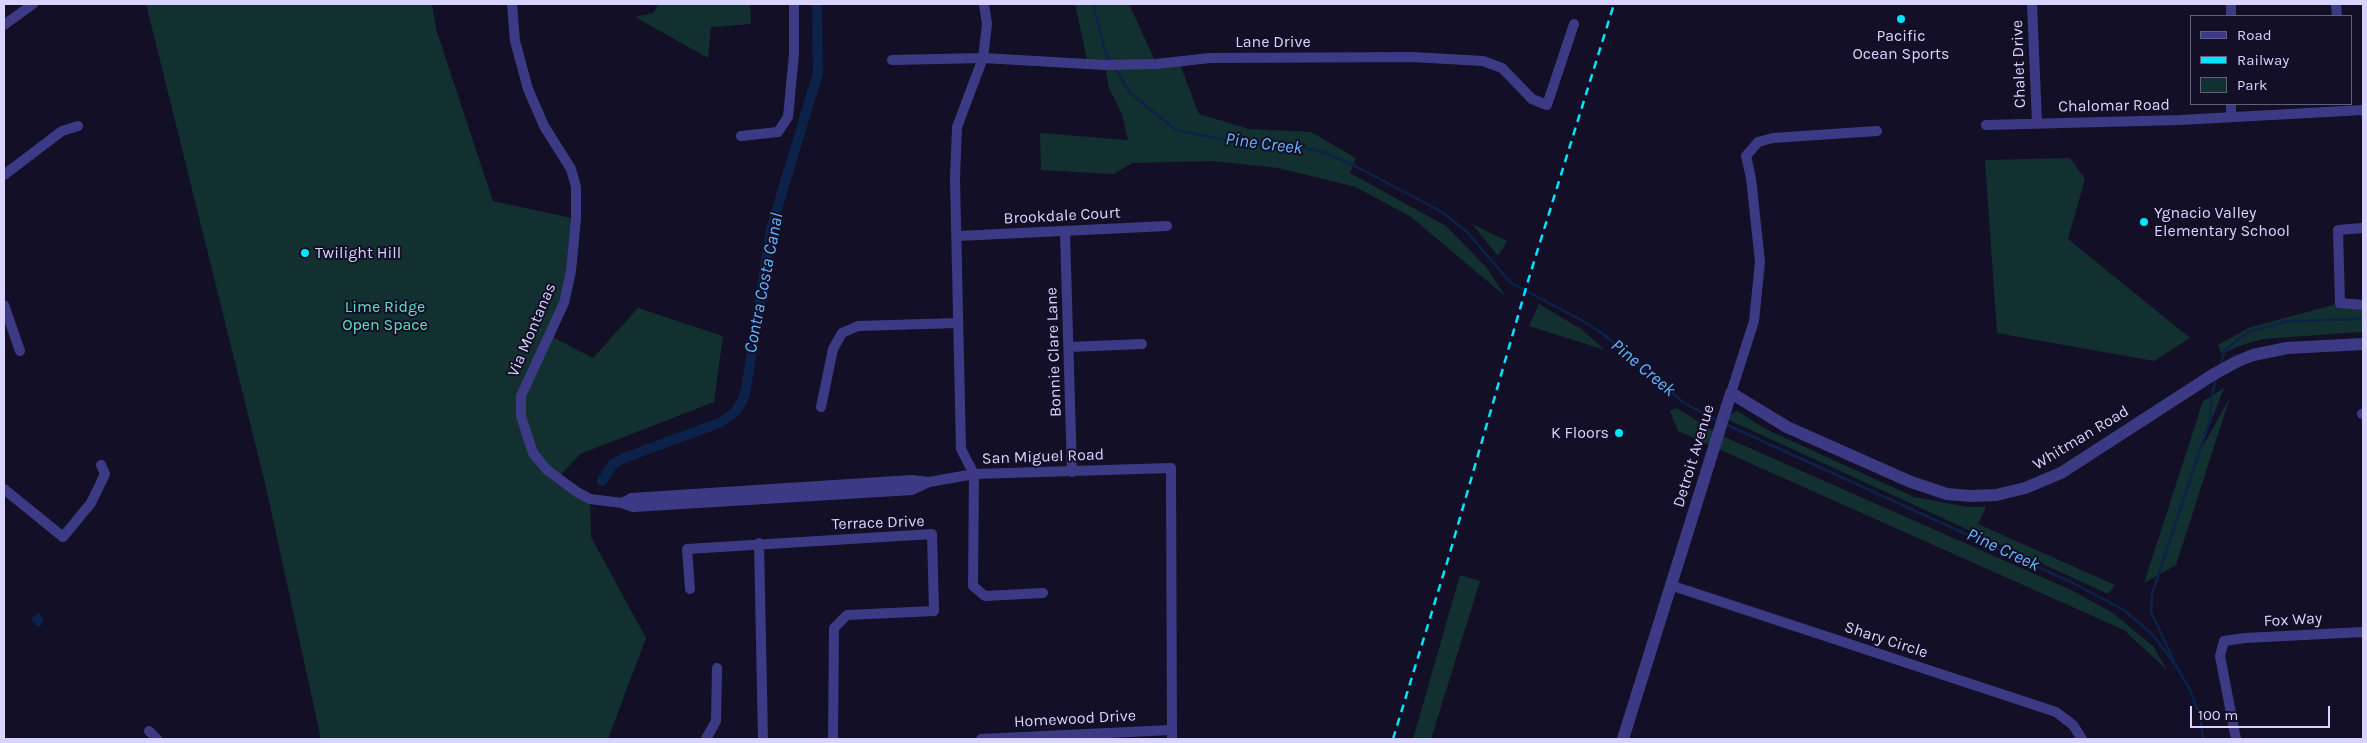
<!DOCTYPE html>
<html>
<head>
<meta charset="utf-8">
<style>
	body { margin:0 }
	#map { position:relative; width:2367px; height:743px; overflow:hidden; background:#130f26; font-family:Karla,sans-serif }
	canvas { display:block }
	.frame { position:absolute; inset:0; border:5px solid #d9d4ff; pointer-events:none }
	.legend { position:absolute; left:2190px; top:15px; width:162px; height:90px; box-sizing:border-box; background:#130f26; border:1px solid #625e7d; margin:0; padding:6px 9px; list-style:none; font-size:15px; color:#d9d4ff }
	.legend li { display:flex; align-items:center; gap:10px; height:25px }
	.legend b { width:25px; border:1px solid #625e7d }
	.scale { position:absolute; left:2190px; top:706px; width:140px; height:22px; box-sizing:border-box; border:2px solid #d9d4ff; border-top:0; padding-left:6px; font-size:15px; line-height:18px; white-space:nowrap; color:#d9d4ff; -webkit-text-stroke:4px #130f26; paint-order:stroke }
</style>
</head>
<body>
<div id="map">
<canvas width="2367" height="743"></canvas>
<div class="frame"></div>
<ul class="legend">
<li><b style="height:6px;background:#3d3a85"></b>Road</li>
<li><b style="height:6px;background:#00e5ff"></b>Railway</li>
<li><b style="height:14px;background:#12302f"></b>Park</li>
</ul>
<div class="scale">100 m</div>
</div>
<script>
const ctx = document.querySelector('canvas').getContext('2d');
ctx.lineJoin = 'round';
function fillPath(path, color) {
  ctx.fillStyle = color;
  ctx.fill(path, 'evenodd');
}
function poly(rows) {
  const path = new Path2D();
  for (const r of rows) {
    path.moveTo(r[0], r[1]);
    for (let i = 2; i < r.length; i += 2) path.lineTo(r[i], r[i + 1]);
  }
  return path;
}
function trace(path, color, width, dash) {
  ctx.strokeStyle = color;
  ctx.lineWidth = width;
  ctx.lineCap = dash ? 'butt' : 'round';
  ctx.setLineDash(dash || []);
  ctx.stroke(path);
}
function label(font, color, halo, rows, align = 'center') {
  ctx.font = font + ' Karla,sans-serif';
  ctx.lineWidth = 4;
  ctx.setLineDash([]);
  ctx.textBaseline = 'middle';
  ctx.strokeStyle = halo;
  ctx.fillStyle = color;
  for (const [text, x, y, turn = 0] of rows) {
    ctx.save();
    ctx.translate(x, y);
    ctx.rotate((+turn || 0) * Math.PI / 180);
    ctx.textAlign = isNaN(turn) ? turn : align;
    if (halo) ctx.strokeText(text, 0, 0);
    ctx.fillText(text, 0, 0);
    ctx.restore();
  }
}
fillPath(poly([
	[146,4,432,4,436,29,493,201,576,219,571,271,549,335,593,358,638,308,723,336,714,402,580,454,558,478,590,499,591,537,646,638,608,739,321,739,265,483],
	[659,4,750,4,751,24,711,27,708,58,635,17,653,13],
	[1075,4,1129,4,1156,63,1179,62,1199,114,1249,129,1311,132,1356,158,1350,173,1446,226,1487,268,1505,296,1411,217,1356,187,1278,168,1212,161,1132,163,1114,174,1041,170,1040,133,1128,140,1122,114,1109,88,1105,65,1088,64],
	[2070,158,2085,179,2068,239,2190,338,2154,361,1997,333,1985,160],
	[1472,224,1507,241,1498,256],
	[2340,303,2363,305,2363,332,2262,339,2236,347,2222,354,2218,345,2248,328],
	[1539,304,1581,329,1605,350,1529,326],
	[2224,388,2199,453,2230,397,2176,565,2144,583,2203,401],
	[1677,408,1718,434,2071,590,2113,613,2154,647,2167,670,2124,630,1678,431,1670,411],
	[1737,411,1768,430,1914,497,1968,507,1986,507,1978,524,2115,585,2108,594,1729,420,1730,415],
	[1460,575,1480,581,1431,739,1413,739]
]), '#12302f');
fillPath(poly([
	[39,613,44,620,40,627,35,625,31,618]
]), '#0c2248');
trace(poly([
	[1093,4,1105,51,1111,62],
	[1115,68,1130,93,1176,130,1234,142,1291,144,1326,153,1357,167,1442,212,1467,232,1511,283,1581,320,1602,333,1684,403,1718,421],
	[2220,366,2225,350,2248,332,2289,321,2363,319],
	[1725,424,2073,583,2124,610,2153,635,2176,666,2190,690,2200,717,2203,739],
	[2174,661,2151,612,2152,594,2210,420,2211,398,2216,379]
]), '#0c2248', 2.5);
trace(poly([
	[602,481,613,464,624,458,719,423,735,412,742,402,746,389,771,229,818,73,817,4]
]), '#0c2248', 10);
trace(poly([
	[512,4,515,41,528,89,544,126,571,169,576,187,576,219,571,271,564,303,521,396,521,416,533,453,547,470,577,492,590,499,622,503],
	[984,4,987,24,983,58,957,127,955,178,961,449,974,474,973,586,985,596,1043,593],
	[2032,4,2037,123],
	[2231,4,2231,16],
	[2336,4,2337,16],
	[4,25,33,4],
	[892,60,983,58,1105,65,1156,64,1210,58,1412,57,1483,61,1502,68,1532,99,1547,105,1574,24],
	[2231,104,2231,117],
	[1986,125,2180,120,2363,110],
	[741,136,778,132,788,117,794,54,794,4],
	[4,175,62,131,78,126],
	[2363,228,2338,230,2340,303,2363,305],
	[1065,232,1072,472],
	[958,236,1167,226],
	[4,305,20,351],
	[1069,347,1142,344],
	[1731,393,1754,321,1760,262,1751,178,1746,156,1758,142,1773,138,1877,131],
	[821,407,833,349,842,333,858,326,957,323],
	[2362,414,2363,414],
	[929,482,912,480,631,498,622,503,633,507,912,490,929,482,974,474,1171,468,1172,739],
	[4,489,63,537,91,503,105,474,101,465],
	[759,543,763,739],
	[1670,585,2056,712,2073,725,2082,739],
	[690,589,687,549,932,534,934,611,847,615,834,628,833,739],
	[149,731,157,739],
	[706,739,716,721,717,668],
	[981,739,1171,730],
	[2236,739,2220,656,2224,641,2245,638,2363,632]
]), '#3d3a85', 10);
trace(poly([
	[1623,739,1731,393,1787,427,1911,482,1947,494,1971,496,1996,495,2025,488,2061,473,2214,374,2238,361,2253,355,2287,348,2363,344]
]), '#3d3a85', 12);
trace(poly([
	[1393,739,1449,556,1528,281,1614,4]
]), '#00e5ff', 2.5, [8, 6]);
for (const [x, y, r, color] of [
	[1901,19,5,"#00e5ff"],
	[2144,222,5,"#00e5ff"],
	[305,253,5,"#00e5ff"],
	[1619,433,5,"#00e5ff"]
]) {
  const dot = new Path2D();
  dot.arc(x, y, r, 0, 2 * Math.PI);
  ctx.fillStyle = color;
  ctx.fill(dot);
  trace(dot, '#130f26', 2);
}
label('16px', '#d9d4ff', '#130f26', [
	["Pacific",1901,36,"center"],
	["Ocean Sports",1901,54,"center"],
	["Ygnacio Valley",2154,213],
	["Elementary School",2154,231],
	["Twilight Hill",315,253],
	["K Floors",1609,433,"right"]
], 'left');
label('16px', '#d9d4ff', '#130f26', [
	["Lane Drive",1273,42],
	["Chalet Drive",2019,64,-92],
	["Chalomar Road",2114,106,-1],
	["Brookdale Court",1062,216,-3],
	["Via Montanas",532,330,-67],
	["Bonnie Clare Lane",1054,352,-92],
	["Whitman Road",2081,438,-31],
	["Detroit Avenue",1694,456,-73],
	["San Miguel Road",1043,457,-2],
	["Terrace Drive",878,523,-2],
	["Fox Way",2293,620,-3],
	["Shary Circle",1886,640,18],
	["Homewood Drive",1075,719,-3]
]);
label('16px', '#5fe0c0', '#130f26', [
	["Lime Ridge",385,307],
	["Open Space",385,325]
]);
label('italic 18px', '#62b6ff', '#130f26', [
	["Pine Creek",1264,144,7],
	["Contra Costa Canal",764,283,-79],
	["Pine Creek",1643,368,40],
	["Pine Creek",2003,550,25]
]);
</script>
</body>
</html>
